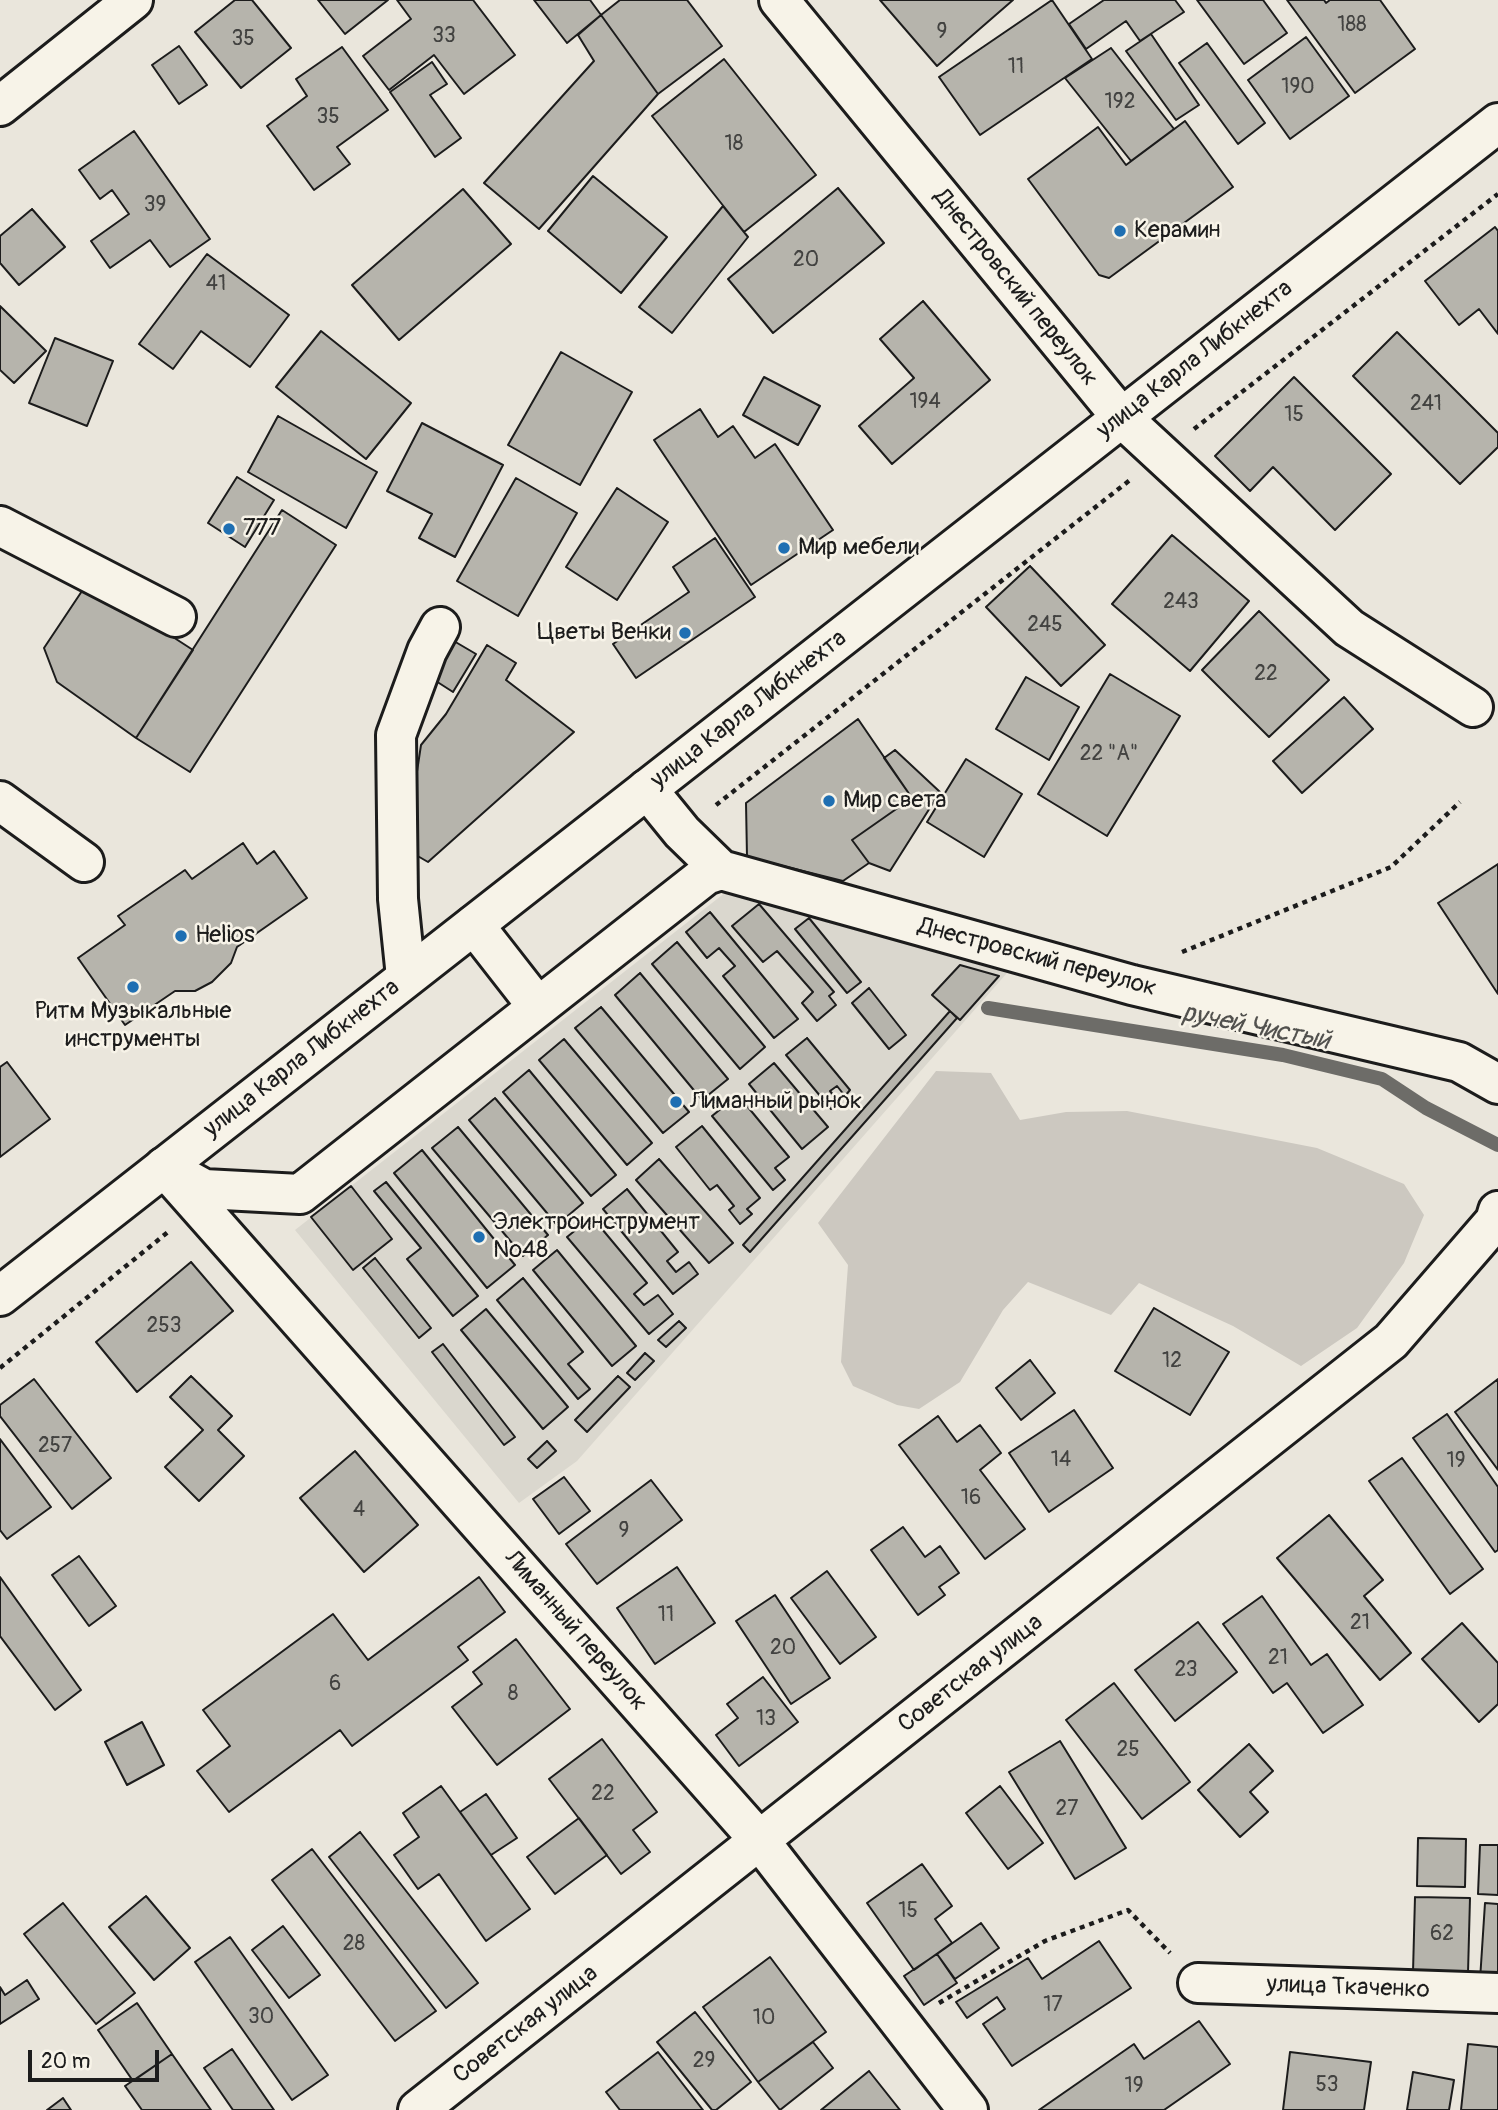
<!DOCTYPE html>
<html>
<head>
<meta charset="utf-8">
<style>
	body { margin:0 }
	#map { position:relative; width:1498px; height:2110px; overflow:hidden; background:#eae6dc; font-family:Pangolin,sans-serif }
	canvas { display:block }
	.scale { position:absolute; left:28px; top:2050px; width:131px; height:32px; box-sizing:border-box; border:4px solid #1c1c1c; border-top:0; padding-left:9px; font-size:21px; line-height:24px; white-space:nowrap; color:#1c1c1c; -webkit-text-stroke:5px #f7f3e8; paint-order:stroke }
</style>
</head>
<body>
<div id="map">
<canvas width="1498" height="2110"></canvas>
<div class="scale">20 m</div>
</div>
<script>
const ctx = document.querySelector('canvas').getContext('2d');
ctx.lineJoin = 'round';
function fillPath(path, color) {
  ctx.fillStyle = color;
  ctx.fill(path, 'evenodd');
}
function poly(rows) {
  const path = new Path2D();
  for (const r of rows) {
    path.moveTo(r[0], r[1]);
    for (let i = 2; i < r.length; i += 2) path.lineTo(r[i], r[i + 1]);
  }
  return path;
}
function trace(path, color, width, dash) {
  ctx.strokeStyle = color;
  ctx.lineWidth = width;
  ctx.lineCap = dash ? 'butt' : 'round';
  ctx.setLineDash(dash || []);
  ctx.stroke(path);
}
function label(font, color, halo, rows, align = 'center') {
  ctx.font = font + ' Pangolin,sans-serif';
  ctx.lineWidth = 5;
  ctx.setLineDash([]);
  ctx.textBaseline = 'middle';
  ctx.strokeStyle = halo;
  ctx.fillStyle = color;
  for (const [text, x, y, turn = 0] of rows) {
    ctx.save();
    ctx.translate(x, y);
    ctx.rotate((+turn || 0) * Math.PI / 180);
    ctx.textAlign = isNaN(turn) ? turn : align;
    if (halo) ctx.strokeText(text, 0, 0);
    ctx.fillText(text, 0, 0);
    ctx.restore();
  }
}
fillPath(poly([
	[726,892,1007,973,577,1461,519,1503,295,1230]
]), '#dad7ce');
fillPath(poly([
	[936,1071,991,1073,1020,1120,1066,1112,1127,1111,1317,1148,1404,1184,1424,1215,1404,1263,1357,1328,1301,1366,1233,1326,1139,1283,1111,1315,1028,1282,1003,1310,960,1382,919,1409,897,1405,853,1386,841,1362,848,1265,818,1223]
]), '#ccc8c0');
trace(poly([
	[988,1008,1283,1055,1382,1079,1426,1108,1498,1145]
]), '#6d6c68', 14);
const building = poly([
	[235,0,252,0,291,48,241,88,195,32,235,0],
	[318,0,388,0,345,34,318,0],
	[397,0,473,0,515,55,464,94,434,55,389,90,363,56,411,19,397,0],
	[534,0,590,0,601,15,567,43,534,0],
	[620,0,687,0,722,46,658,94,601,15,620,0],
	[880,0,1013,0,937,66,880,0],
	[1052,0,1092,59,980,135,939,77,1052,0],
	[1104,0,1175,0,1184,12,1140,41,1126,21,1086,49,1069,24,1104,0],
	[1197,0,1263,0,1287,33,1244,64,1197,0],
	[1287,0,1324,0,1326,3,1330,0,1380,0,1415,49,1355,93,1287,0],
	[601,15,658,94,539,229,484,183,594,61,578,35,601,15],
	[1151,34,1199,105,1176,120,1126,51,1151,34],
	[1306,37,1349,96,1290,139,1248,80,1306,37],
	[1207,43,1265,123,1238,144,1179,63,1207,43],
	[179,46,207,85,179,104,152,65,179,46],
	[342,47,388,110,337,147,350,164,314,190,267,126,307,96,296,79,342,47],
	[1111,48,1174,129,1131,161,1065,78,1111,48],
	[724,59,816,175,744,232,652,116,724,59],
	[432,62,447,84,430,95,461,138,435,157,390,92,432,62],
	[1185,121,1233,187,1109,278,1099,275,1028,179,1098,127,1126,165,1185,121],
	[134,131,210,239,170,267,150,240,110,268,91,241,129,214,112,190,100,199,79,170,134,131],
	[593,176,667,237,621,293,548,231,593,176],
	[838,188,884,243,773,333,728,279,838,188],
	[463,189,511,244,399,340,352,285,463,189],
	[723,206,748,237,672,333,639,307,723,206],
	[32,209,65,247,19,285,0,263,0,236,32,209],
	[1495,227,1498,231,1498,334,1479,309,1459,325,1425,281,1495,227],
	[207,254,289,315,250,367,201,331,173,369,139,344,207,254],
	[923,301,990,380,892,464,859,426,914,378,880,339,923,301],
	[0,306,46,351,14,383,0,370,0,306],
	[321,331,411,403,366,459,276,387,321,331],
	[1397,332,1498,433,1498,447,1460,484,1353,376,1397,332],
	[55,338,113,361,87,426,29,403,55,338],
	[561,352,632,392,580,485,508,445,561,352],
	[764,377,820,406,798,445,743,415,764,377],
	[1294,377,1391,474,1335,530,1273,467,1250,491,1215,456,1294,377],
	[700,409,718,437,733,426,755,458,775,444,833,530,751,585,654,440,700,409],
	[278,416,377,472,346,528,248,472,278,416],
	[422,423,503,465,455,557,419,538,432,514,387,491,422,423],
	[237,477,274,500,245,547,208,523,237,477],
	[516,478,577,513,518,616,457,581,516,478],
	[617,488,668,522,617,600,566,567,617,488],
	[282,510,336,545,190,772,136,738,282,510],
	[1172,535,1249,601,1190,671,1112,604,1172,535],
	[715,538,755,597,636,678,613,644,689,592,673,567,715,538],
	[1030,566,1105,645,1061,686,986,607,1030,566],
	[88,582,193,650,136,738,57,682,44,648,88,582],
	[1259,611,1329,680,1269,737,1202,670,1259,611],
	[447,637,476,654,453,692,425,674,447,637],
	[487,645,516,663,506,680,574,732,428,862,409,851,406,806,416,778,421,745,446,714,487,645],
	[1110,674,1180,716,1107,836,1038,794,1110,674],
	[1026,677,1079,707,1049,760,996,729,1026,677],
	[1344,697,1373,729,1302,793,1273,761,1344,697],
	[858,719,912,798,852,840,869,863,843,881,747,857,746,803,858,719],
	[895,750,940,792,890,871,869,863,852,840,912,798,884,758,895,750],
	[966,759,1022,794,984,857,927,822,966,759],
	[243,843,257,864,274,851,307,898,237,947,231,963,212,982,195,991,175,991,125,1025,78,958,125,925,118,916,185,870,192,879,243,843],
	[1498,864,1498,994,1438,903,1498,864],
	[759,904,834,992,829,996,836,1005,817,1021,802,1003,813,992,777,951,763,962,732,926,759,904],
	[710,912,798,1019,774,1038,723,976,735,966,719,948,707,958,686,932,710,912],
	[809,918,861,982,847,993,795,929,809,918],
	[677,942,765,1047,740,1069,652,964,677,942],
	[960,965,999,976,960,1020,932,995,960,965],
	[640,973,728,1079,702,1100,615,995,640,973],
	[869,988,906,1035,889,1049,852,1003,869,988],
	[601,1007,689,1112,663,1133,575,1028,601,1007],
	[950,1011,957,1018,750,1252,743,1245,950,1011],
	[807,1038,850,1090,845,1096,837,1086,830,1091,839,1102,831,1109,786,1055,807,1038],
	[564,1039,652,1143,627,1165,539,1060,564,1039],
	[7,1062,50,1119,0,1157,0,1067,7,1062],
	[774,1063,828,1127,802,1149,749,1084,774,1063],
	[529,1070,616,1175,591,1196,503,1092,529,1070],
	[738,1095,789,1157,775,1168,785,1180,773,1190,712,1116,738,1095],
	[495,1098,583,1203,557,1225,469,1120,495,1098],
	[702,1126,760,1198,747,1209,752,1214,740,1224,729,1210,734,1206,717,1185,710,1190,676,1147,702,1126],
	[458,1127,548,1235,523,1256,432,1148,458,1127],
	[422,1150,515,1265,487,1288,394,1173,422,1150],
	[659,1159,733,1243,709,1263,636,1180,659,1159],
	[386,1182,478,1296,453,1316,407,1259,421,1248,374,1191,386,1182],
	[351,1186,392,1239,353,1270,311,1217,351,1186],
	[627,1189,678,1252,667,1261,676,1272,689,1262,698,1274,673,1294,603,1209,627,1189],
	[592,1217,647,1283,634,1294,644,1305,658,1295,673,1314,649,1334,567,1237,592,1217],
	[557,1250,636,1346,612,1366,533,1270,557,1250],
	[375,1258,431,1328,419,1338,363,1268,375,1258],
	[191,1262,233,1311,137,1392,96,1342,191,1262],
	[523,1278,583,1352,568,1364,590,1389,578,1399,497,1300,523,1278],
	[1154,1308,1229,1352,1190,1415,1115,1371,1154,1308],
	[486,1309,568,1407,543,1429,461,1330,486,1309],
	[679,1321,686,1328,666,1347,658,1340,679,1321],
	[443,1344,515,1437,504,1445,432,1352,443,1344],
	[645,1353,654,1361,635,1380,627,1373,645,1353],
	[1030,1360,1055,1393,1021,1420,996,1388,1030,1360],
	[191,1376,232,1416,218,1430,244,1456,199,1501,165,1467,203,1430,170,1397,191,1376],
	[618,1376,630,1387,587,1432,575,1420,618,1376],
	[34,1379,111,1478,72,1509,0,1416,0,1405,34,1379],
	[1498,1379,1498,1470,1455,1412,1498,1379],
	[1074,1410,1113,1468,1049,1512,1009,1453,1074,1410],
	[1447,1414,1498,1487,1498,1550,1495,1552,1413,1438,1447,1414],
	[938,1416,957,1442,980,1425,1001,1453,980,1470,1025,1529,985,1559,899,1445,938,1416],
	[0,1439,51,1507,7,1539,0,1530,0,1439],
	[547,1441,556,1451,537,1468,528,1459,547,1441],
	[355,1451,418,1525,364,1572,300,1498,355,1451],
	[1402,1458,1483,1569,1450,1594,1369,1481,1402,1458],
	[564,1477,590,1511,559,1534,533,1499,564,1477],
	[651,1480,682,1520,597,1584,566,1544,651,1480],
	[1329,1515,1383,1580,1364,1596,1411,1653,1380,1680,1277,1558,1329,1515],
	[903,1527,925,1557,940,1546,959,1573,939,1587,945,1595,918,1615,871,1550,903,1527],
	[79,1556,116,1606,89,1626,52,1575,79,1556],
	[677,1567,715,1623,655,1664,617,1608,677,1567],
	[827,1571,876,1637,840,1664,791,1598,827,1571],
	[0,1577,81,1690,55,1710,0,1636,0,1577],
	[479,1577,505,1612,458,1647,468,1660,352,1746,340,1730,229,1812,197,1771,230,1746,203,1710,333,1614,368,1660,479,1577],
	[775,1595,830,1678,791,1704,736,1621,775,1595],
	[1262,1596,1311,1665,1327,1654,1363,1705,1323,1733,1287,1683,1273,1693,1223,1624,1262,1596],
	[1198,1622,1237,1672,1175,1721,1135,1670,1198,1622],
	[1462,1623,1498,1663,1498,1704,1479,1722,1422,1659,1462,1623],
	[516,1639,570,1709,497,1765,452,1707,482,1684,473,1672,516,1639],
	[763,1677,798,1722,739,1766,716,1735,738,1718,727,1704,763,1677],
	[1114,1683,1190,1782,1142,1819,1066,1720,1114,1683],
	[142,1722,164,1765,127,1785,105,1742,142,1722],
	[602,1739,657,1812,633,1830,650,1852,621,1874,549,1779,602,1739],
	[1060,1741,1126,1848,1075,1879,1009,1772,1060,1741],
	[1249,1744,1273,1771,1250,1792,1268,1812,1240,1837,1198,1790,1249,1744],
	[441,1786,530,1909,486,1941,439,1874,418,1889,394,1855,419,1837,403,1813,441,1786],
	[1000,1786,1043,1843,1008,1869,966,1813,1000,1786],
	[486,1794,517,1838,491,1855,460,1812,486,1794],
	[579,1818,607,1855,555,1894,527,1857,579,1818],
	[360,1832,478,1983,446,2008,329,1857,360,1832],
	[1418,1838,1466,1839,1465,1887,1417,1886,1418,1838],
	[1480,1845,1498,1845,1498,1895,1478,1894,1480,1845],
	[312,1849,436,2011,395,2041,272,1880,312,1849],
	[922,1864,952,1906,935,1919,952,1943,914,1970,867,1903,922,1864],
	[146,1896,190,1948,154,1980,109,1927,146,1896],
	[1415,1897,1470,1898,1468,1973,1413,1972,1415,1897],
	[63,1903,135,1993,96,2024,24,1934,63,1903],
	[1485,1903,1498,1904,1498,1981,1480,1980,1485,1903],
	[981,1923,999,1948,955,1979,937,1954,981,1923],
	[283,1926,320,1975,289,1998,252,1950,283,1926],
	[230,1937,328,2075,292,2100,195,1962,230,1937],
	[1099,1941,1131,1988,1012,2066,983,2024,1005,2009,997,1997,967,2018,956,2002,1028,1958,1042,1979,1099,1941],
	[937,1954,957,1983,924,2005,904,1976,937,1954],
	[770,1957,826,2032,758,2082,703,2007,770,1957],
	[27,1980,39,1999,0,2024,0,1987,5,1995,27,1980],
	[137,2003,172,2054,133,2081,98,2030,137,2003],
	[695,2012,751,2082,716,2110,712,2110,657,2042,695,2012],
	[1199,2021,1230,2064,1164,2110,1039,2110,1134,2044,1144,2059,1199,2021],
	[813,2042,833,2068,780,2110,758,2082,813,2042],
	[1468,2044,1498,2047,1498,2110,1461,2110,1468,2044],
	[232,2049,274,2110,233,2110,204,2068,232,2049],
	[658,2052,703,2110,620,2110,606,2092,658,2052],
	[1290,2052,1371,2062,1364,2110,1283,2110,1290,2052],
	[172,2054,211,2110,142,2110,125,2086,172,2054],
	[869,2071,900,2110,821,2110,869,2071],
	[1413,2072,1454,2080,1449,2110,1407,2110,1413,2072],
	[63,2098,71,2110,47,2110,63,2098]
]);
fillPath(building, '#b6b4ac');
trace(building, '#1c1c1c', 2);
const minor = poly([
	[779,0,1122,418,1349,628,1473,707],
	[0,106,133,0],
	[0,526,176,617],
	[647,789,682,832,721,870,1132,985,1459,1062,1498,1084],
	[0,801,84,862],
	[474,925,538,1007],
	[406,977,398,899,396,735,427,651,440,627],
	[164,1167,760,1841,968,2110],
	[175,1173,204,1189,300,1194,706,875,721,870],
	[1198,1983,1498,1993],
	[418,2110,1391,1341,1495,1221,1498,1211]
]);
const major = poly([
	[0,1296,1498,123]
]);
trace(minor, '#1c1c1c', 44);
trace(major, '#1c1c1c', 44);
trace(poly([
	[1194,429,1498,194],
	[716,805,1130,480],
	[1182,952,1391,867,1460,802],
	[0,1368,168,1232],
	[939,2003,1045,1941,1128,1910,1170,1953]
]), '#1c1c1c', 4.5, [5, 5]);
trace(minor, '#f7f3e8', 38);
trace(major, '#f7f3e8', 38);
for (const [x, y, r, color] of [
	[1120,231,7,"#1f6fb2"],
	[229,529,7,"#1f6fb2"],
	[784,548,7,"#1f6fb2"],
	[685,633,7,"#1f6fb2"],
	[829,801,7,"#1f6fb2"],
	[181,936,7,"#1f6fb2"],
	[133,987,7,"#1f6fb2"],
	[676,1102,7,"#1f6fb2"],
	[479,1237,7,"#1f6fb2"]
]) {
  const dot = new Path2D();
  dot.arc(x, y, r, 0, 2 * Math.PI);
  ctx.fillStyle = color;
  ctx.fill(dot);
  trace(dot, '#f7f3e8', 2.5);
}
label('21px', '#424240', null, [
	["188",1352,26],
	["9",942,33],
	["33",444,37],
	["35",243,40],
	["11",1016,68],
	["190",1298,88],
	["192",1120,103],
	["35",328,118],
	["18",734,145],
	["39",155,206],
	["20",806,261],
	["41",216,285],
	["194",925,403],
	["241",1426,405],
	["15",1294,416],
	["243",1181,603],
	["245",1045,626],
	["22",1266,675],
	["22 \"А\"",1109,755],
	["253",164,1327],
	["12",1172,1362],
	["257",55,1447],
	["14",1061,1461],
	["19",1456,1462],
	["16",971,1499],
	["4",359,1511],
	["9",624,1532],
	["11",666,1616],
	["21",1360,1624],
	["20",783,1649],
	["21",1278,1659],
	["23",1186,1671],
	["6",335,1685],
	["8",513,1695],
	["13",766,1720],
	["25",1128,1751],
	["22",603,1795],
	["27",1067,1810],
	["15",908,1912],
	["62",1442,1935],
	["28",354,1945],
	["17",1053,2006],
	["30",261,2018],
	["10",764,2019],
	["29",704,2062],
	["53",1327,2086],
	["19",1134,2087]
]);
label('24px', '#1c1c1c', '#f7f3e8', [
	["Керамин",1134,231],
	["777",243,529],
	["Мир мебели",798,548],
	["Цветы Венки",671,633,"right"],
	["Мир света",843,801],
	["Helios",195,936],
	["Ритм Музыкальные",133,1012,"center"],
	["инструменты",133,1040,"center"],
	["Лиманный рынок",690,1102],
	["Электроинструмент",493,1223],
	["№48",493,1251]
], 'left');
label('24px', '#1c1c1c', '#f7f3e8', [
	["Днестровский переулок",1015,288,51],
	["улица Карла Либкнехта",1195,360,-38],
	["улица Карла Либкнехта",749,710,-38],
	["Днестровский переулок",1037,958,15],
	["улица Карла Либкнехта",302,1059,-38],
	["Лиманный переулок",575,1631,49],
	["Советская улица",971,1674,-38],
	["улица Ткаченко",1348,1988,2],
	["Советская улица",526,2025,-38]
]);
label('italic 26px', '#52514e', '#f7f3e8', [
	["ручей Чистый",1256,1028,11]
]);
</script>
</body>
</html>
